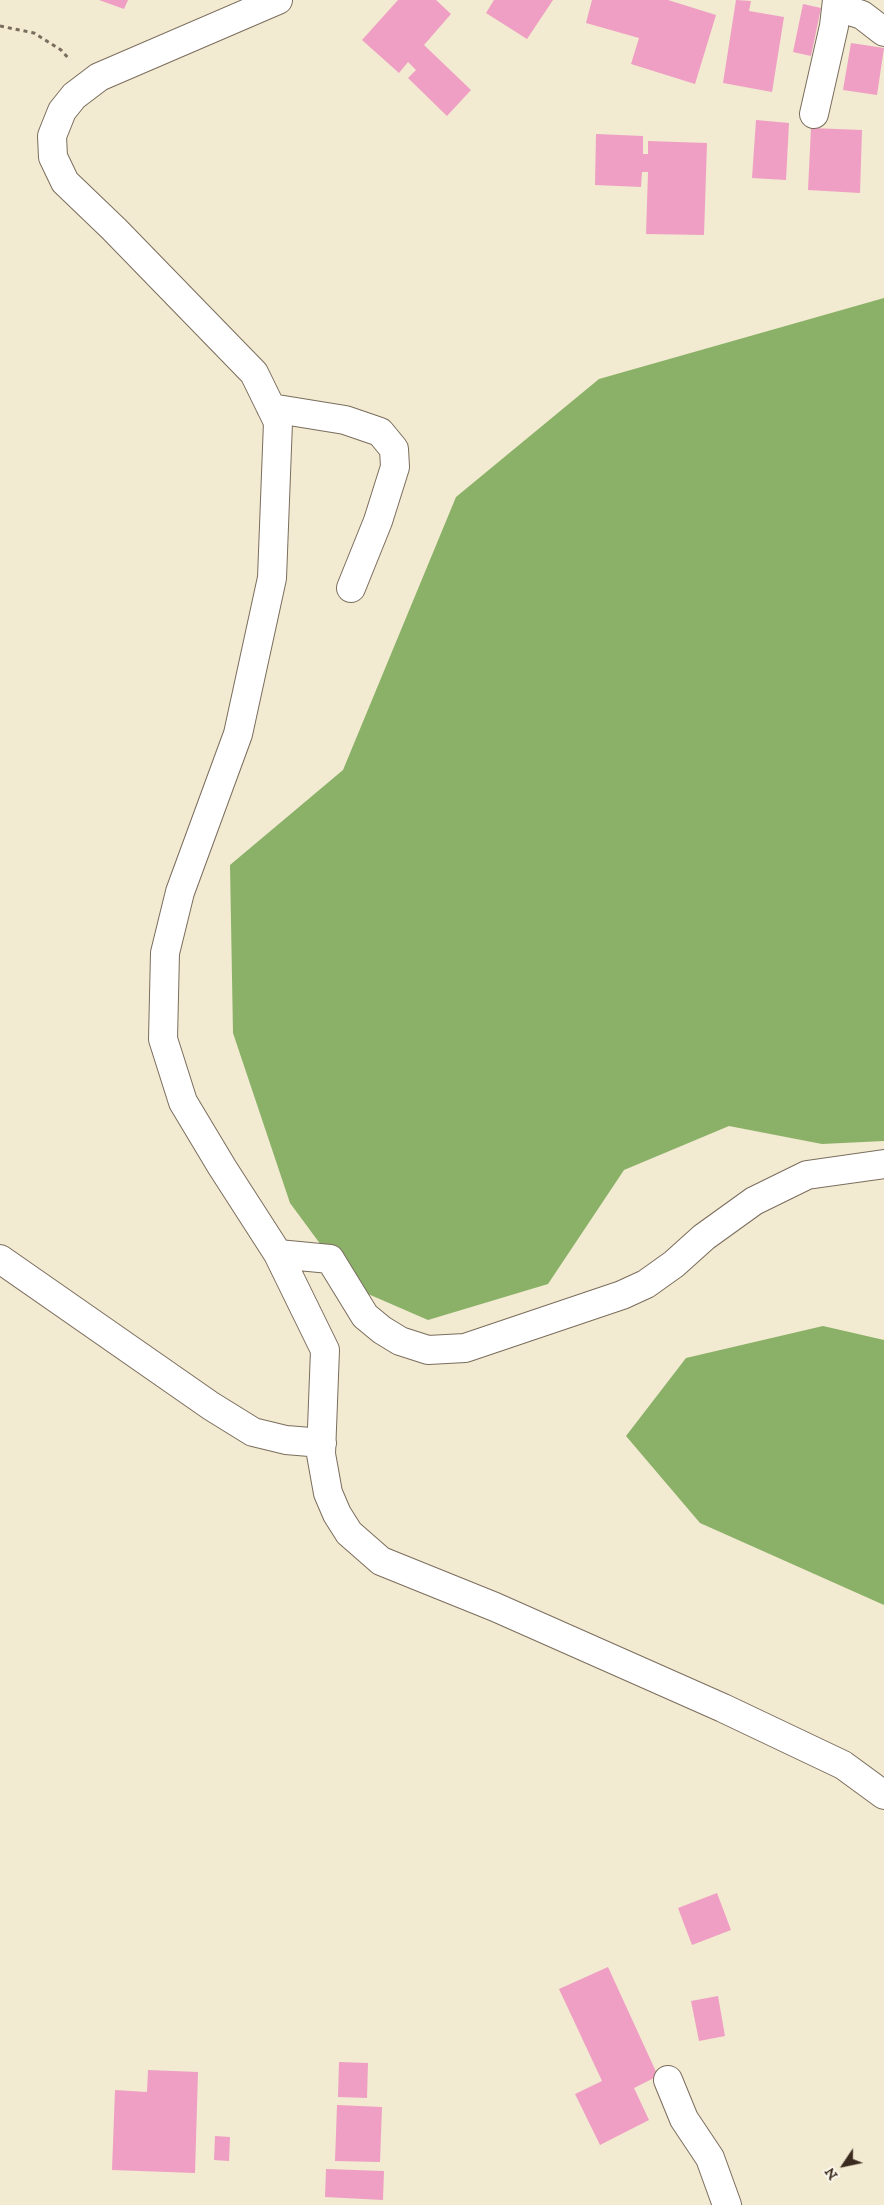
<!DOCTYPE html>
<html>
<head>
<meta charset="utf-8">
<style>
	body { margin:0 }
	#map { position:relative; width:884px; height:2205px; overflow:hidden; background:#f2ead1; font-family:"IM FELL DW Pica",serif }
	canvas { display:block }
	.north { position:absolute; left:819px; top:2140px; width:50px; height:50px; -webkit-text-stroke:4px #fbf7ec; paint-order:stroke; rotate:236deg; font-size:14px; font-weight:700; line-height:20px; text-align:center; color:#3b2a1e }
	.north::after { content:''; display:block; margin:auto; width:18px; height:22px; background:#3b2a1e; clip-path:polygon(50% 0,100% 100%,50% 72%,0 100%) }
</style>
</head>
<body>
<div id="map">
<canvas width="884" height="2205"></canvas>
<div class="north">N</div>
</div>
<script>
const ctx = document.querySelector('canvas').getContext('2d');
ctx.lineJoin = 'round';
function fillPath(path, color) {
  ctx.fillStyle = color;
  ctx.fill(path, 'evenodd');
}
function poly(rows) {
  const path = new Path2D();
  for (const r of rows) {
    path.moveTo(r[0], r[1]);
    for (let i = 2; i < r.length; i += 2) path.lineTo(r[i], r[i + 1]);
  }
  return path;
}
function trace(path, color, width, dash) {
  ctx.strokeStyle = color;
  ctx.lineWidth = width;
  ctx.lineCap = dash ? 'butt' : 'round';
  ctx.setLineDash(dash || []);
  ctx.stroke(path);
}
fillPath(poly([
	[884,298,884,1141,822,1144,729,1126,624,1170,548,1284,428,1320,352,1287,290,1203,233,1033,230,865,343,770,456,497,599,379],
	[823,1326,884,1340,884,1605,700,1523,626,1436,686,1358]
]), '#8ab167');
fillPath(poly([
	[99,0,128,0,124,9],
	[398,0,436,0,451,14,424,45,471,90,447,116,408,78,416,70,408,62,399,73,362,40],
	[494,0,553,0,527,39,486,13],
	[592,0,668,0,716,15,695,84,631,64,639,38,586,23],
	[736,0,751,1,749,11,784,17,772,92,723,83],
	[803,4,821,8,811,56,793,52],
	[851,43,884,48,877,95,843,90],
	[756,120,789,123,786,180,752,178],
	[811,128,862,130,860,193,808,190],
	[596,134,643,136,643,154,648,154,648,141,707,143,704,235,646,234,648,172,642,172,641,187,595,185],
	[717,1893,731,1930,692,1945,678,1908],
	[608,1967,658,2076,634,2088,649,2120,600,2145,575,2094,602,2081,559,1989],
	[718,1996,725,2036,699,2041,691,2001],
	[339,2062,368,2063,367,2098,338,2097],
	[148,2070,198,2072,195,2173,112,2170,115,2090,147,2092],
	[337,2105,382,2107,380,2162,335,2161],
	[215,2136,230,2137,229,2161,214,2160],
	[326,2169,384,2171,383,2200,325,2197]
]), '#ef9fc4');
const minor = poly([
	[278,0,99,77,74,96,62,111,52,136,53,157,65,182,114,229,254,373,278,422,272,578,238,734,180,892,165,953,163,1039,183,1102,222,1167,278,1254,325,1350,321,1454,328,1493,337,1514,349,1533,381,1561,495,1607,723,1708,843,1765,884,1795],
	[837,7,862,15,884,32],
	[814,114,834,26,837,0],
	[271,408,345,420,380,432,394,449,395,467,378,521,351,588],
	[278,1254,330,1259,365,1316,382,1330,400,1341,428,1350,465,1348,622,1295,646,1284,674,1264,704,1237,754,1201,807,1175,884,1164],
	[0,1259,211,1406,253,1432,286,1440,322,1443],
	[668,2080,684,2119,710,2158,727,2205]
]);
trace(minor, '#7b6d5d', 30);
trace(poly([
	[0,26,34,33,61,50,70,60]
]), '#7b6d5d', 3, [4, 4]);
trace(minor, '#fff', 28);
</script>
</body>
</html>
